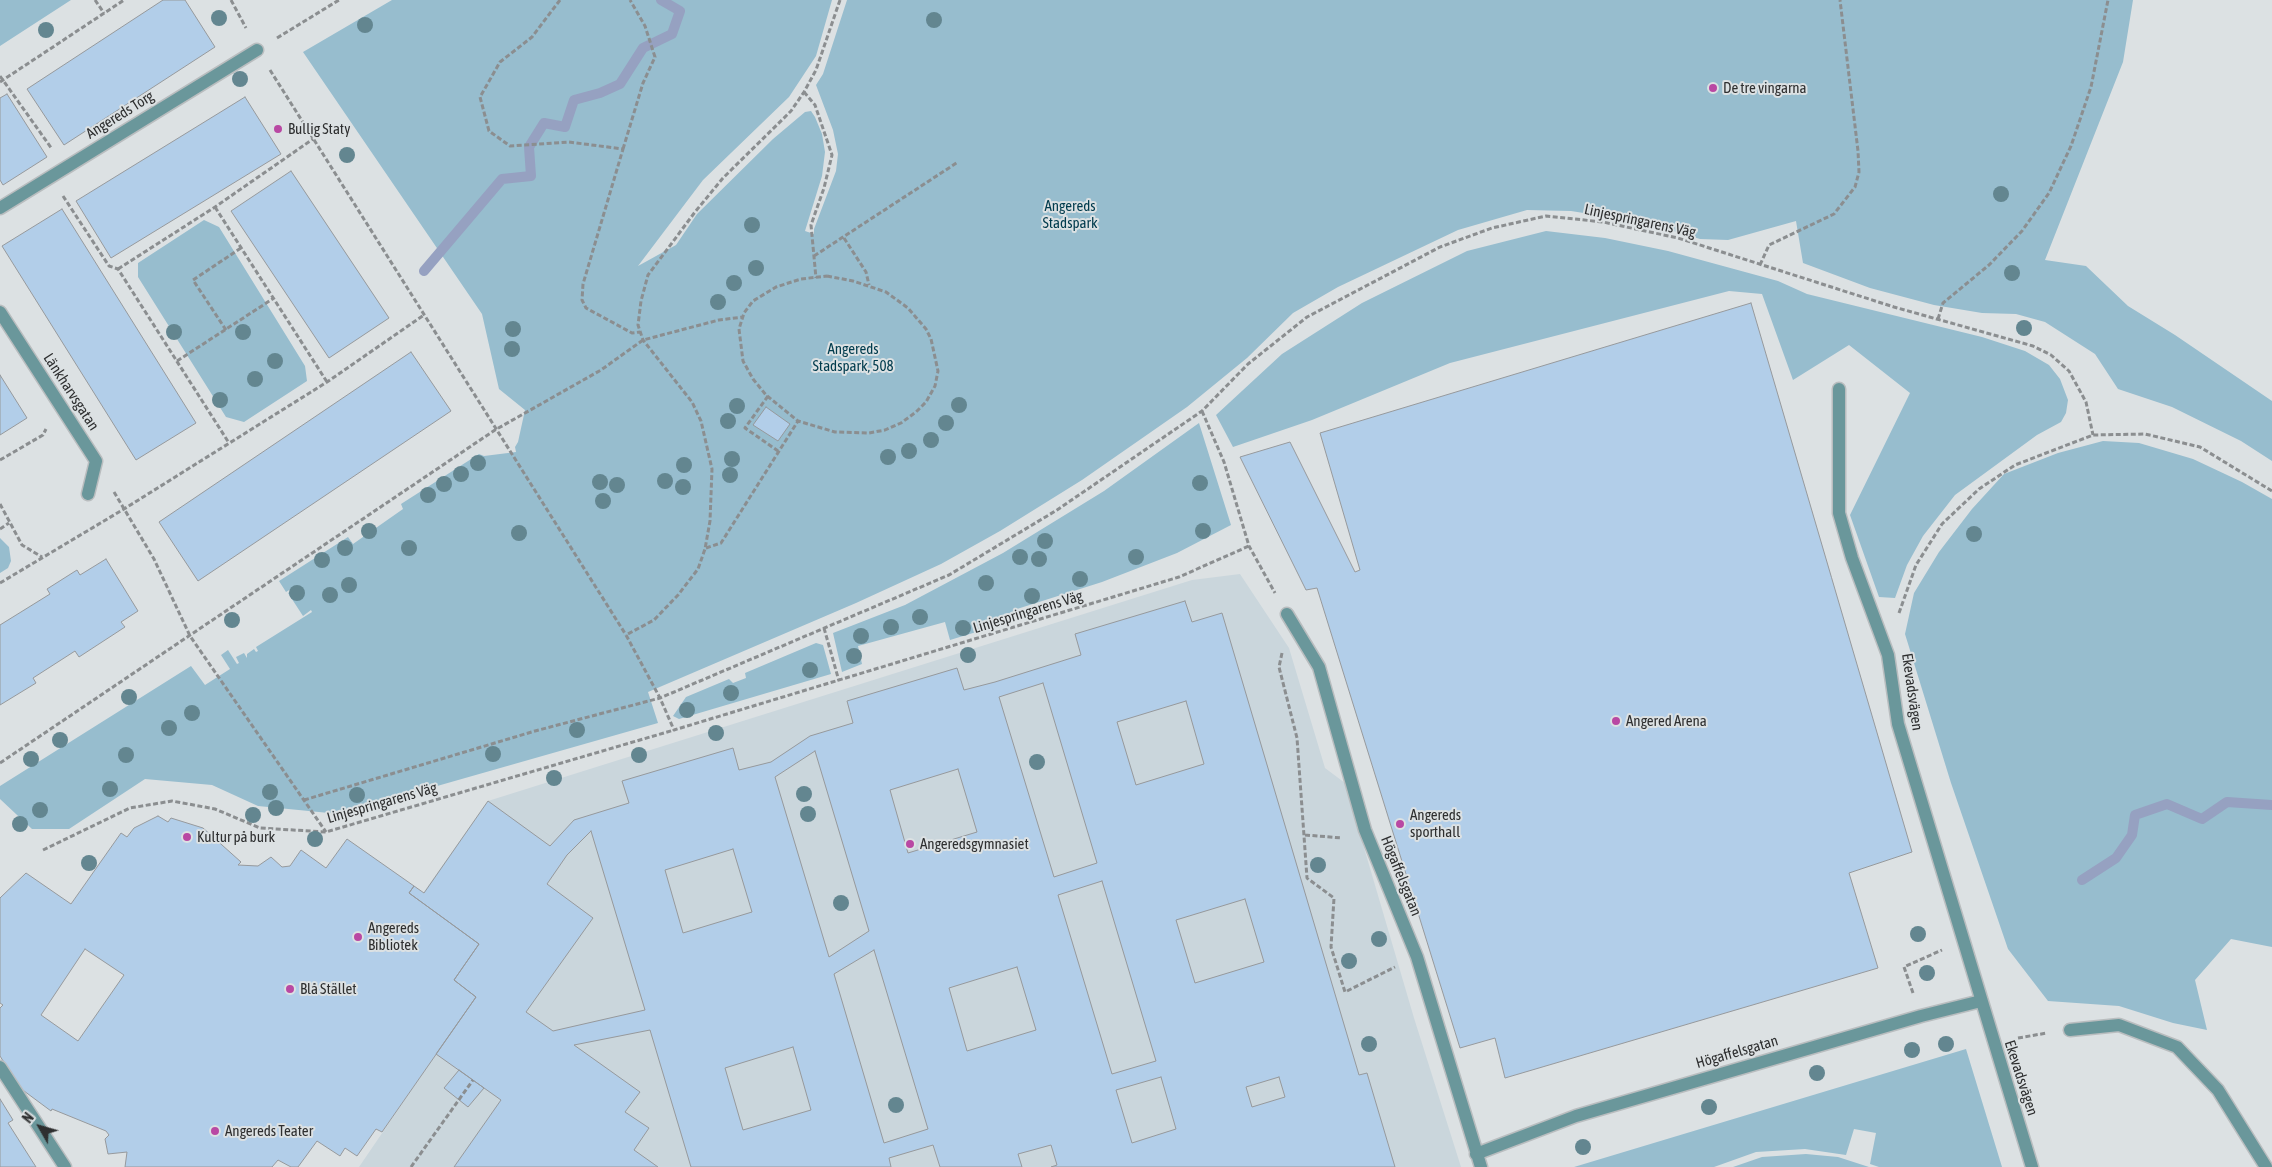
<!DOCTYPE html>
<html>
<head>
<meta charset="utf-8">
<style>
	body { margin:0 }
	#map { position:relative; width:2272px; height:1167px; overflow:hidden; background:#dce1e3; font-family:"Asap Condensed",sans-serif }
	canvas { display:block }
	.north { position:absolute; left:15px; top:1102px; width:50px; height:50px; -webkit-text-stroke:4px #dce1e3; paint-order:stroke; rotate:308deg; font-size:14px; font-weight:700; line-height:20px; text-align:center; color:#2e2f30 }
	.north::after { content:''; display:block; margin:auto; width:18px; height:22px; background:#2e2f30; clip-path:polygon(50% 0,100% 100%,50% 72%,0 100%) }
</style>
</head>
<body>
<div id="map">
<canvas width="2272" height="1167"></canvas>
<div class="north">N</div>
</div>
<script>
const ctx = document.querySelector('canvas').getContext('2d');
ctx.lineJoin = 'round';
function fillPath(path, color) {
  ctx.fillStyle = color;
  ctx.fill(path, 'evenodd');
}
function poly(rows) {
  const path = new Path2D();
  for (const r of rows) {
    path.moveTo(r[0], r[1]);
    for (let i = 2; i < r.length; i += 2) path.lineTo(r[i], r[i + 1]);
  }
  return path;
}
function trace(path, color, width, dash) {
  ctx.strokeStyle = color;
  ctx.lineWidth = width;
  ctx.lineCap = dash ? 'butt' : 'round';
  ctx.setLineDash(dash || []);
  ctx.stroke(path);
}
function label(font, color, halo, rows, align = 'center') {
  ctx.font = font + ' "Asap Condensed",sans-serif';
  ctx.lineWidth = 4;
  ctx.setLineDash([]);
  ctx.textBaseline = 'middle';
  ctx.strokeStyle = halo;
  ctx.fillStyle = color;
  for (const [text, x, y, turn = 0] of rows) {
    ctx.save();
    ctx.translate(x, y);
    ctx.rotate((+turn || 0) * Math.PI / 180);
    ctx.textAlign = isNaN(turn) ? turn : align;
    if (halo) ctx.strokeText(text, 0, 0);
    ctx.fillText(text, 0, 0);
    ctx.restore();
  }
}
fillPath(poly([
	[1240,574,1289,648,1325,768,1345,783,1414,1018,1461,1167,359,1167,436,1054,423,893,488,801,1192,580]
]), '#cad6dc');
fillPath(poly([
	[0,0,71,0,0,46],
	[392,0,832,0,816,56,789,97,703,180,638,266,676,245,697,214,773,139,805,112,811,111,815,117,822,134,825,152,822,176,805,231,814,234,814,229,836,171,838,154,833,130,816,85,823,74,847,0,2133,0,2123,62,2045,260,2086,266,2128,306,2175,335,2272,401,2272,461,2241,441,2172,407,2118,389,2095,354,2045,322,2016,314,1982,313,1934,305,1870,288,1803,263,1796,221,1728,240,1700,239,1647,223,1571,211,1527,210,1458,230,1338,287,1293,313,1247,358,1187,407,1082,480,1000,531,941,564,856,603,648,692,658,723,339,814,258,806,212,785,145,779,69,829,32,829,0,799,0,786,191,666,205,685,230,669,221,655,228,650,237,664,239,663,236,657,244,653,247,658,247,654,254,649,256,652,258,651,256,647,312,612,311,610,303,616,288,593,295,588,294,587,286,592,279,581,348,537,353,544,403,509,401,504,479,454,484,456,516,452,515,447,518,442,525,410,499,389,482,314,303,52],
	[204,220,219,227,305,366,307,381,244,422,226,417,138,277,138,263],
	[1546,231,1605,238,1668,251,1778,281,1807,294,1982,337,2025,351,2049,365,2060,379,2068,400,2066,413,2061,422,2037,435,1955,495,1923,536,1907,565,1895,598,1879,597,1850,515,1910,393,1849,345,1793,380,1762,294,1729,291,1450,363,1312,420,1233,447,1216,415,1282,354,1362,303,1467,251],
	[1199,423,1231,525,1177,553,1102,582,1017,609,1019,619,950,640,945,622,858,646,862,664,842,672,833,633,905,605,1003,553,1104,491],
	[2103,441,2139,443,2193,459,2242,482,2272,499,2272,947,2231,939,2195,980,2207,1030,2173,1023,2119,1006,2048,1001,2008,949,1951,783,1905,634,1914,593,1939,552,1972,509,2004,474,2058,453],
	[0,538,9,547,11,561,8,568,0,573],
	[816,643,823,645,831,674,679,719,673,716,686,697,729,679,733,683,746,678,745,673],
	[1966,1049,2002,1167,1879,1167,1870,1164,1876,1133,1854,1129,1846,1155,1805,1149,1756,1152,1714,1167,1574,1167],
	[1806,1154,1838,1157,1869,1167,1733,1167,1762,1157]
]), '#97bdce');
trace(poly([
	[424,271,502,179,531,176,529,147,544,123,565,127,574,100,600,93,620,84,643,48,672,34,680,11,661,0],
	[2082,880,2116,858,2132,835,2135,815,2167,804,2202,819,2227,802,2272,805]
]), '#96a1c1', 10);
const building = poly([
	[163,0,185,0,215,47,64,145,27,89,163,0],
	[7,94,47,157,3,185,0,180,0,98,7,94],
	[245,97,281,154,111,258,76,201,245,97],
	[291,171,389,318,329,358,231,211,291,171],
	[62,209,196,423,136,460,2,246,62,209],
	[1751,303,1912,852,1849,873,1878,968,1505,1078,1495,1038,1460,1048,1317,588,1306,590,1240,457,1290,442,1355,572,1360,570,1320,433,1751,303],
	[411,352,451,411,198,581,159,522,411,352],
	[0,375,27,418,0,435,0,375],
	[766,407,790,424,778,441,753,425,766,407],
	[106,559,138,611,121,622,125,627,79,657,75,651,33,678,36,683,0,705,0,625,50,594,47,589,77,570,80,575,106,559],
	[1185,601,1192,622,1222,613,1359,1075,1367,1073,1395,1167,1051,1167,1057,1165,1051,1145,1018,1154,1022,1167,940,1167,933,1145,889,1158,891,1167,691,1167,650,1030,574,1045,640,1092,625,1112,649,1128,634,1150,658,1167,454,1167,501,1100,436,1054,476,997,454,980,479,944,409,893,414,886,424,893,488,801,550,846,574,820,629,803,622,781,733,748,739,770,771,762,810,736,853,723,847,701,957,668,964,690,995,682,1081,655,1075,634,1185,601],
	[1043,683,1097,863,1054,877,999,697,1043,683],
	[1186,701,1204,764,1136,785,1117,722,1186,701],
	[815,751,869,931,829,957,775,777,815,751],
	[958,769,977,832,908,853,890,790,958,769],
	[591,831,645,1010,553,1031,526,1012,593,918,547,884,567,855,591,831],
	[733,849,752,912,683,933,665,870,733,849],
	[1102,881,1156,1061,1112,1074,1058,895,1102,881],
	[1245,899,1264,962,1195,983,1176,920,1245,899],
	[874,950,928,1129,884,1143,834,974,874,950],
	[1017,967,1036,1030,967,1051,949,988,1017,967],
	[793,1047,811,1110,743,1130,725,1068,793,1047],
	[1161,1077,1176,1129,1132,1143,1116,1090,1161,1077],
	[1279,1077,1285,1097,1252,1107,1246,1087,1279,1077],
	[158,816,168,822,171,818,203,828,241,862,238,865,258,866,271,857,282,867,290,866,301,850,326,868,347,839,414,886,409,893,479,944,454,980,476,997,382,1132,376,1129,357,1156,345,1148,340,1156,317,1141,298,1167,291,1167,278,1160,272,1167,125,1167,127,1152,108,1154,105,1139,109,1135,106,1131,52,1109,51,1111,20,1088,0,1056,0,1008,3,1005,0,1003,0,898,26,873,71,904,121,833,127,837,134,828,158,816],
	[85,949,124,975,78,1041,41,1015,85,949],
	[459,1070,484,1088,468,1107,444,1088,459,1070],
	[0,1099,13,1120,8,1123,36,1167,0,1167,0,1099]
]);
fillPath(building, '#b2cee9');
trace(building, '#96999c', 1);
const minor = poly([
	[0,208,257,50],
	[0,312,96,461,88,494],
	[1839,389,1839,513,1852,558,1888,655,1898,724,2032,1167],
	[1287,614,1319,667,1365,830,1417,957,1481,1167],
	[2070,1030,2119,1025,2177,1047,2218,1090,2266,1167],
	[0,1067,65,1167],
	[1476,1154,1576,1116,1921,1016,1981,1001]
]);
trace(minor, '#b9bdbf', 15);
trace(poly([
	[95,0,104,13],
	[231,0,246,28],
	[560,0,532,37,500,62,480,97,489,131,510,146,569,142,623,149,583,284,582,300,586,308,632,333,640,332],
	[840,0,816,70,804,92,791,111,723,178,695,212,648,275,641,301,638,325,643,340,692,402,701,421,712,469,710,521,705,549,698,569,678,595,654,620,626,635,660,698,674,730,1179,577,1249,546],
	[277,38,339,0],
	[270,70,626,635],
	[0,76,52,149],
	[0,82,124,0],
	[804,92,815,105,832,155,824,188,811,225,816,278],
	[623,149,643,83,655,57,645,26,630,0],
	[63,196,109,266,118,269,229,443],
	[215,207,327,382],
	[844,238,866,272,869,285],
	[814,256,958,162],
	[1760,265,1769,245,1834,214,1855,187,1859,172,1858,151,1840,0],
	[118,269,215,207,313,139],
	[827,276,853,281,886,292,908,308,926,329,931,339,938,371,935,386,926,402,916,412,901,423,885,430,869,433,835,432,798,421,766,395,753,379,743,361,739,329,744,313,753,301,776,287,801,279,827,276],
	[1938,319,1943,303,1989,265,2022,231,2049,193,2071,146,2091,87,2108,0],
	[226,330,193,280,241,248],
	[177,361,274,298],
	[768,396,745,428,778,451],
	[1202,411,1224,462,1249,546,1275,593],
	[0,460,43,435,46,429],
	[114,492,154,559,190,636,326,832],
	[0,504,22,545,42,557],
	[0,529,9,523],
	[706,548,721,543,798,421],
	[0,583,124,509,327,382,424,315],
	[1899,613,1916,565,1942,524,1979,489,2015,465,2093,435,2145,434,2200,447,2272,491],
	[824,628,839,681],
	[1282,653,1279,667,1297,738,1307,878,1334,898,1331,947,1345,992,1395,967],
	[0,763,495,430,601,370,643,340,719,320,743,317],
	[304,800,535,731,660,698,949,575,1057,510,1202,411,1248,364,1307,317,1440,247,1492,228,1546,216,1603,222,1678,238,1894,307,2033,346,2051,355,2069,371,2086,402,2093,435],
	[1305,835,1342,838],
	[43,850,130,808,172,801,215,809,260,828,326,832,674,730],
	[1913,993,1904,967,1942,950],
	[2018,1038,2047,1033],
	[411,1167,473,1080]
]), '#8b8e90', 3, [5, 2.5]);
trace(minor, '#6a979b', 12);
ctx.fillStyle = '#638690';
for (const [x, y] of [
	[219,18],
	[934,20],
	[365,25],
	[46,30],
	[240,79],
	[347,155],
	[2001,194],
	[752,225],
	[756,268],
	[2012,273],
	[734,283],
	[718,302],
	[2024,328],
	[513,329],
	[174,332],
	[243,332],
	[512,349],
	[275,361],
	[255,379],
	[220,400],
	[959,405],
	[737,406],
	[728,421],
	[946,423],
	[931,440],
	[909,451],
	[888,457],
	[732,459],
	[478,463],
	[684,465],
	[461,474],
	[730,475],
	[665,481],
	[600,482],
	[1200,483],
	[444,484],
	[617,485],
	[683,487],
	[428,495],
	[603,501],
	[369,531],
	[1203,531],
	[519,533],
	[1974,534],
	[1045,541],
	[345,548],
	[409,548],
	[1020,557],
	[1136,557],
	[1039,559],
	[322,560],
	[1080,579],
	[986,583],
	[349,585],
	[297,593],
	[330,595],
	[1032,596],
	[920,617],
	[232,620],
	[891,627],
	[963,628],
	[861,636],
	[968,655],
	[854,656],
	[810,670],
	[731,693],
	[129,697],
	[687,710],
	[192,713],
	[169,728],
	[577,730],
	[716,733],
	[60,740],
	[493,754],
	[126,755],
	[639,755],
	[31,759],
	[1037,762],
	[554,778],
	[110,789],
	[270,792],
	[804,794],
	[357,795],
	[276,808],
	[40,810],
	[808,814],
	[253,815],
	[20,824],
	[315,839],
	[89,863],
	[1318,865],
	[841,903],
	[1918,934],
	[1379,939],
	[1349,961],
	[1927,973],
	[1369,1044],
	[1946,1044],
	[1912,1050],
	[1817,1073],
	[896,1105],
	[1709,1107],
	[1583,1147]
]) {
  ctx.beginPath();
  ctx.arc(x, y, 8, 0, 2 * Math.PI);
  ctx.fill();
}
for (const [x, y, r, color] of [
	[1713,88,5,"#b948a3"],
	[278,129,5,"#b948a3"],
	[1616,721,5,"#b948a3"],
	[1400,824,5,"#b948a3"],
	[187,837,5,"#b948a3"],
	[910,844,5,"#b948a3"],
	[358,937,5,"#b948a3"],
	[290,989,5,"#b948a3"],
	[215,1131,5,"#b948a3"]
]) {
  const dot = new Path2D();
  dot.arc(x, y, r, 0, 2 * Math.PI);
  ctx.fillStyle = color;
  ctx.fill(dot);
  trace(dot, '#dce1e3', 2);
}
label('15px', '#2e2f30', '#dce1e3', [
	["De tre vingarna",1723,88],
	["Bullig Staty",288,129],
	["Angered Arena",1626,721],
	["Angereds",1410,815],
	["sporthall",1410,832],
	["Kultur på burk",197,837],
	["Angeredsgymnasiet",920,844],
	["Angereds",368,928],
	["Bibliotek",368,945],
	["Blå Stället",300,989],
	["Angereds Teater",225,1131]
], 'left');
label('15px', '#2e2f30', '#dce1e3', [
	["Angereds Torg",120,115,-32],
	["Linjespringarens Väg",1640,221,12],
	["Länkharvsgatan",71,392,57],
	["Linjespringarens Väg",1028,612,-17],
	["Ekevadsvägen",1912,692,82],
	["Linjespringarens Väg",382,803,-16],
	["Högaffelsgatan",1401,876,68],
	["Högaffelsgatan",1737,1052,-16],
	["Ekevadsvägen",2021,1078,72]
]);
label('15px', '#003b4d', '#dce1e3', [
	["Angereds",1070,206],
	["Stadspark",1070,223],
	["Angereds",853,349],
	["Stadspark, 508",853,366]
]);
</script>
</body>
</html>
